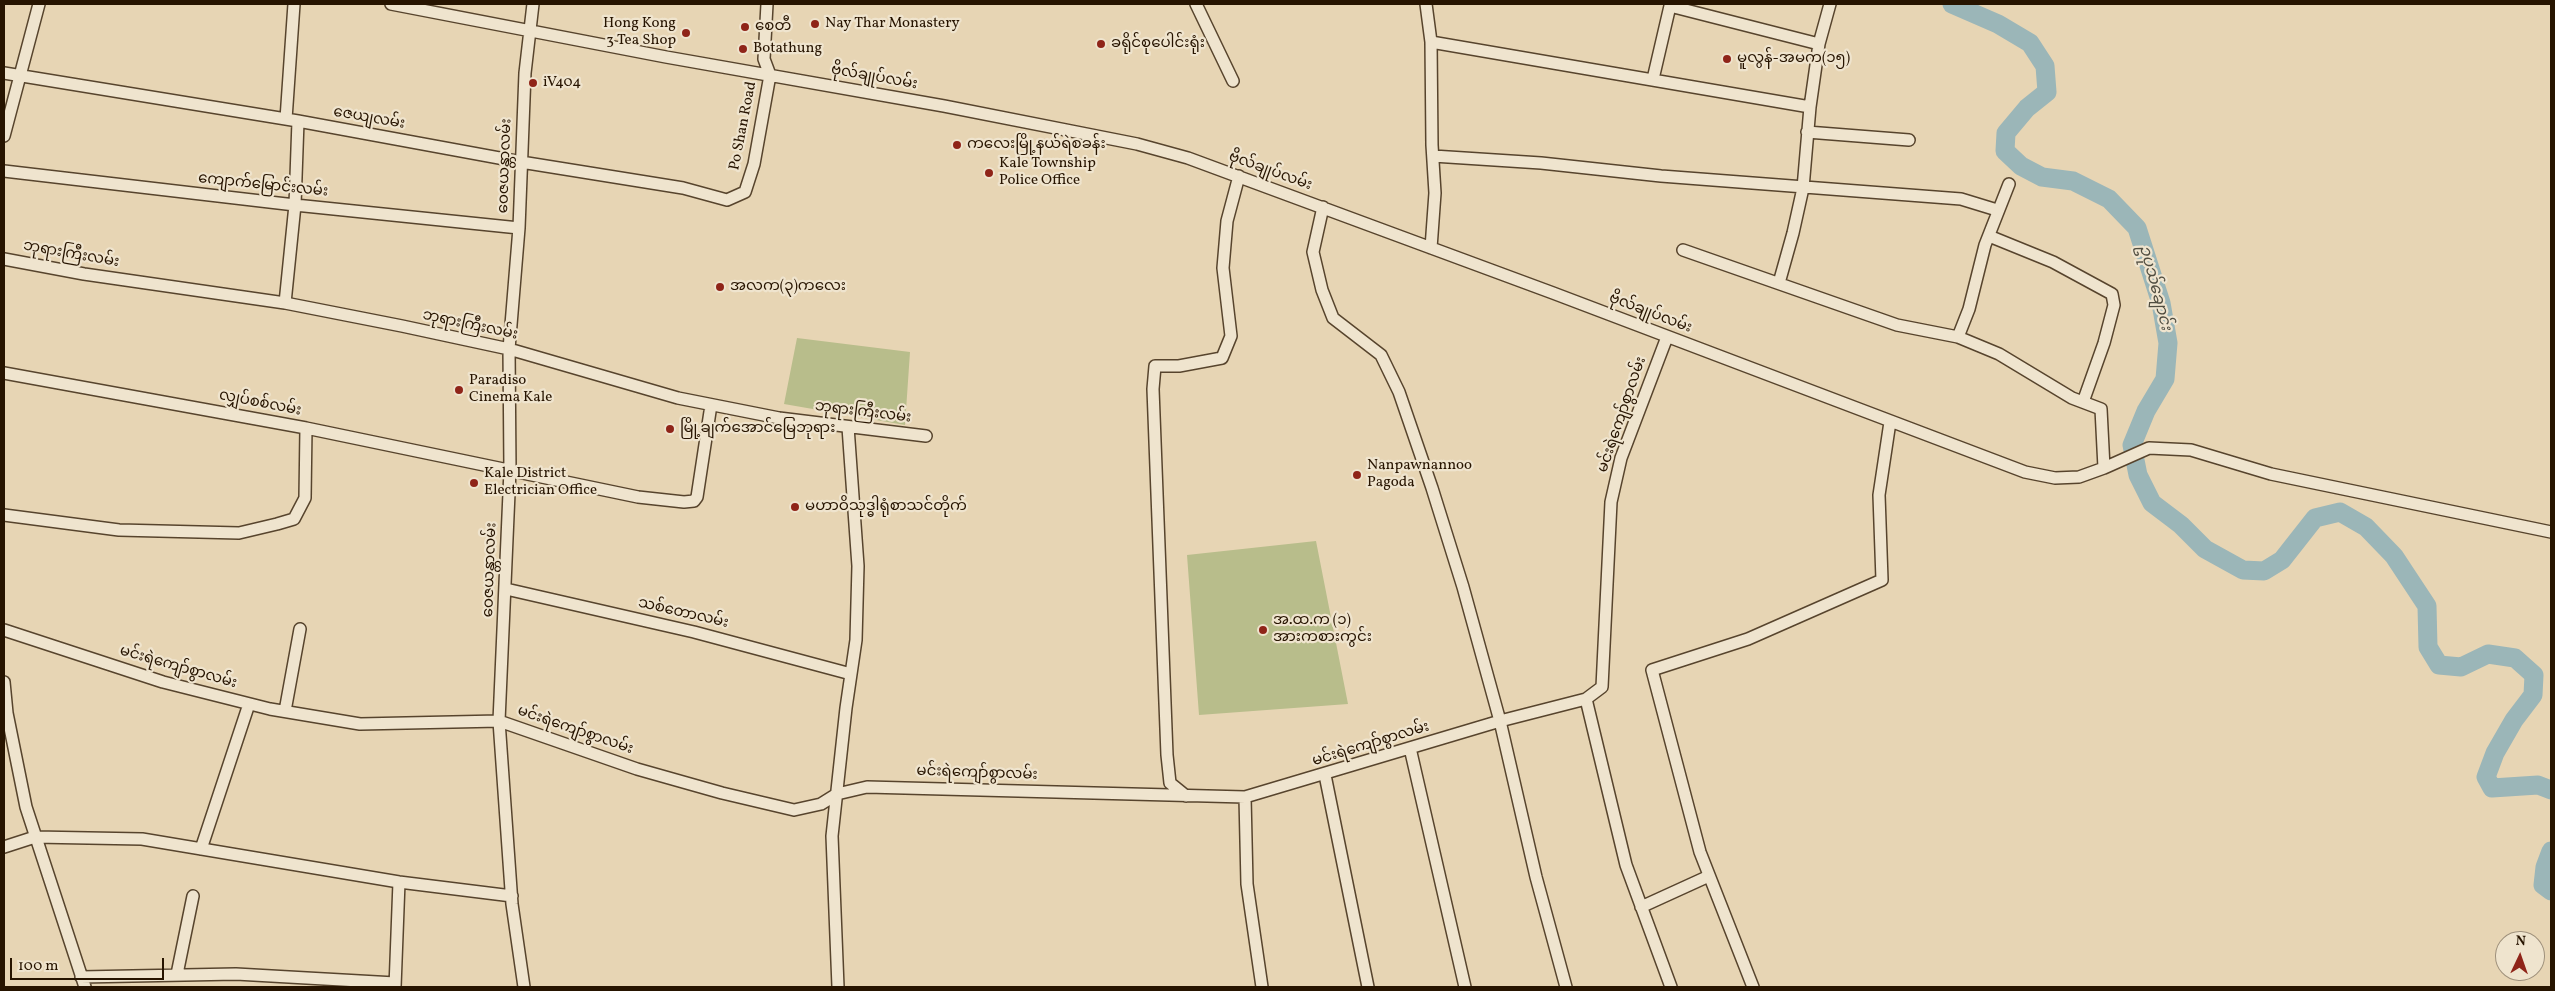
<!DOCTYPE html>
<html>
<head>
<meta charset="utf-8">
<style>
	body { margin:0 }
	#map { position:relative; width:2555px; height:991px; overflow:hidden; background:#e7d5b4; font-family:Vollkorn,serif }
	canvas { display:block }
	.frame { position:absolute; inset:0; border:5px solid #271400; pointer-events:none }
	.north { position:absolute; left:2495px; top:931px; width:50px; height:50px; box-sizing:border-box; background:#efe4ce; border:1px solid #9f917c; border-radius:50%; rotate:3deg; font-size:14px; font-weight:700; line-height:20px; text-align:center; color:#271400 }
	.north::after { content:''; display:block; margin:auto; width:18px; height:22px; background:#8f2418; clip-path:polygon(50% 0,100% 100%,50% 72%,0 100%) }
	.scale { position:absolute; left:10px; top:958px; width:154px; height:22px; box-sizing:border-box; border:2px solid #271400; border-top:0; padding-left:6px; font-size:15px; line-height:18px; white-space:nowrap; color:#271400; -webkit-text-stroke:4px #efe4ce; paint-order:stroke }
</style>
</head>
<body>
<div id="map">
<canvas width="2555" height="991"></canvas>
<div class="frame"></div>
<div class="north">N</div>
<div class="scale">100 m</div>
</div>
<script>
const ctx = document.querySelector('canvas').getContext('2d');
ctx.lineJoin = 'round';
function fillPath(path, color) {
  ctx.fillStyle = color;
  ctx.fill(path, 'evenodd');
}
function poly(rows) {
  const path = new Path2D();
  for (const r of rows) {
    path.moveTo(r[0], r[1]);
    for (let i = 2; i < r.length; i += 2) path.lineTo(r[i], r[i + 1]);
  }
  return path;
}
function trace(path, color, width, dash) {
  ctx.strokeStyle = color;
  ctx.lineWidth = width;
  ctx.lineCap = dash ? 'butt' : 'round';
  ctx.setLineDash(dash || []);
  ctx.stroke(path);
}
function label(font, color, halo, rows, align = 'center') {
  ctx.font = font + ' Vollkorn,"Noto Sans Myanmar",serif';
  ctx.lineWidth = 4.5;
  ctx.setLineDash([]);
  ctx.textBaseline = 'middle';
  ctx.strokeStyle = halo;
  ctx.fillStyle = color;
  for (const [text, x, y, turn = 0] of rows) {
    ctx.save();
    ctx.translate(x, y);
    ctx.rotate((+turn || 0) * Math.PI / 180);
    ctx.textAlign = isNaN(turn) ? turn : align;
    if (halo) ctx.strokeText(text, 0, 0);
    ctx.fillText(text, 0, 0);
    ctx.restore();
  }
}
fillPath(poly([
	[797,338,910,352,905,425,784,404],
	[1316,541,1348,704,1199,715,1187,555]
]), '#b8bd8b');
trace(poly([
	[1952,4,1998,24,2030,43,2045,66,2047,92,2027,108,2006,133,2005,151,2021,166,2042,177,2073,181,2109,199,2137,228,2161,303,2168,343,2165,379,2146,411,2132,445,2138,475,2152,503,2181,525,2205,549,2243,570,2264,571,2282,560,2315,518,2340,512,2366,527,2394,556,2427,606,2428,647,2439,665,2461,667,2488,654,2515,658,2534,675,2533,695,2514,720,2495,753,2486,777,2492,788,2538,785,2551,790],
	[2551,851,2545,867,2543,885,2551,891]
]), '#9bb6b8', 19);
const minor = poly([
	[391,4,666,57,944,106,1137,144,1188,158,1553,293,2025,472,2055,478,2079,477,2104,468,2149,448,2191,450,2271,474,2551,532],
	[1196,4,1233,81],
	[1426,4,1431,42,1432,145,1435,193,1431,248],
	[1431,42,1810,107],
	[4,73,298,121,521,162,683,188,727,200,745,192,754,164,770,75,764,59,767,4],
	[1653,79,1670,6,1819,44],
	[286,119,294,4],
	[1807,132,1909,140],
	[4,136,39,4],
	[1433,156,1541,163,1661,176,1961,199,1997,210],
	[4,171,295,205,519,228],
	[1323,207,1313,252,1322,290,1333,318,1381,355,1399,392,1432,488,1463,587,1500,721,1536,877,1566,987],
	[1989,236,2053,262,2112,294,2114,305,2104,343,2083,402],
	[1683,250,1897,325,1958,337,1999,354,2072,398,2101,409,2104,468],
	[4,259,84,274,285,303,402,326,509,349,678,398,779,418,926,436],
	[1779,283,1793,233,1803,188,1810,107,1819,44,1830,4],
	[285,303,295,205,298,121],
	[1958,337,1969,309,1985,245,2009,184],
	[4,373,306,428,638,497,684,502,694,501,697,497,711,405],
	[4,515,119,530,239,533,277,524,294,519,305,498,306,428],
	[506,589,694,632,851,674],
	[4,630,163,682,270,709,360,724,499,721,637,769,722,793,794,810,821,804,837,794,867,787,1245,797,1500,721,1586,699,1602,687,1611,502,1621,458,1667,337],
	[4,682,7,713,26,807,85,987],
	[1586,699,1626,865,1671,987],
	[285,711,300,629],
	[1410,748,1465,987],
	[1325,775,1368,987],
	[1186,796,1170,783,1167,755,1153,389,1155,366,1179,366,1222,358,1231,336,1223,268,1227,221,1239,176],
	[1245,797,1247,884,1262,987],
	[4,847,35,837,142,839,399,882,512,896],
	[201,849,249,704],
	[1641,907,1709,876],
	[177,974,193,896],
	[81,977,236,974,395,983],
	[395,987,399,882],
	[524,987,512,904,499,721,510,470,509,349,519,228,525,73,533,4],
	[838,987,832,836,846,708,856,640,858,566,848,427],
	[1753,987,1700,852,1652,670,1748,639,1882,580,1879,495,1890,422]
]);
trace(minor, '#57442d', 14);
trace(minor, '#efe4ce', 11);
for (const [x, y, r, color] of [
	[815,24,5,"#8f2418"],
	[745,27,5,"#8f2418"],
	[686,33,5,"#8f2418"],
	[1101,44,5,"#8f2418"],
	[743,49,5,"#8f2418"],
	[1727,59,5,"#8f2418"],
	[533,83,5,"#8f2418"],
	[957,145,5,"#8f2418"],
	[989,173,5,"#8f2418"],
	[720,287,5,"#8f2418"],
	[459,390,5,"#8f2418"],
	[670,429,5,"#8f2418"],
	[1357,475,5,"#8f2418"],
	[474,483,5,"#8f2418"],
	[795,507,5,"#8f2418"],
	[1263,630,5,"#8f2418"]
]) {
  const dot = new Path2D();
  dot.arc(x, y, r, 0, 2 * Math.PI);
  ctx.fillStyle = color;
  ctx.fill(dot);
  trace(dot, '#efe4ce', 2);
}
label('15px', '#271400', '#efe4ce', [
	["Hong Kong",676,24,"right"],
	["3 Tea Shop",676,41,"right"],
	["Nay Thar Monastery",825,24],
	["စေတီ",755,27],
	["ခရိုင်စုပေါင်းရုံး",1111,44],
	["Botathung",753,49],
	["မူလွန်-အမက(၁၅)",1737,59],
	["iV404",543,83],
	["ကလေးမြို့နယ်ရဲစခန်း",967,145],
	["Kale Township",999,164],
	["Police Office",999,181],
	["အလက(၃)ကလေး",730,287],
	["Paradiso",469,381],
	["Cinema Kale",469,398],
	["မြို့ချက်အောင်မြေဘုရား",680,429],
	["Nanpawnannoo",1367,466],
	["Pagoda",1367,483],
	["Kale District",484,474],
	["Electrician Office",484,491],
	["မဟာဝိသုဒ္ဓါရုံစာသင်တိုက်",805,507],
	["အ.ထ.က (၁)",1273,621],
	["အားကစားကွင်း",1273,638]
], 'left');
label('15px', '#271400', '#efe4ce', [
	["ဗိုလ်ချုပ်လမ်း",874,78,10],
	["ဇေယျလမ်း",369,119,10],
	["Po Shan Road",744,126,-79],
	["ဝေဇယန္တာလမ်း",506,166,-88],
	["ဗိုလ်ချုပ်လမ်း",1270,172,20],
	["ကျောက်မြောင်းလမ်း",263,186,6],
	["ဘုရားကြီးလမ်း",71,255,10],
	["ဗိုလ်ချုပ်လမ်း",1650,314,21],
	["ဘုရားကြီးလမ်း",470,326,12],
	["လျှပ်စစ်လမ်း",260,404,11],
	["ဘုရားကြီးလမ်း",863,413,7],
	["မင်းရဲကျော်စွာလမ်း",1623,415,-71],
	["ဝေဇယန္တာလမ်း",491,570,-88],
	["သစ်တောလမ်း",683,614,13],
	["မင်းရဲကျော်စွာလမ်း",178,668,16],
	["မင်းရဲကျော်စွာလမ်း",575,731,19],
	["မင်းရဲကျော်စွာလမ်း",1371,745,-17],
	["မင်းရဲကျော်စွာလမ်း",977,774,2]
]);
label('italic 16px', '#504d40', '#efe4ce', [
	["ဥပုသ်ချောင်း",2154,288,75]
]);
</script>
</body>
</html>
